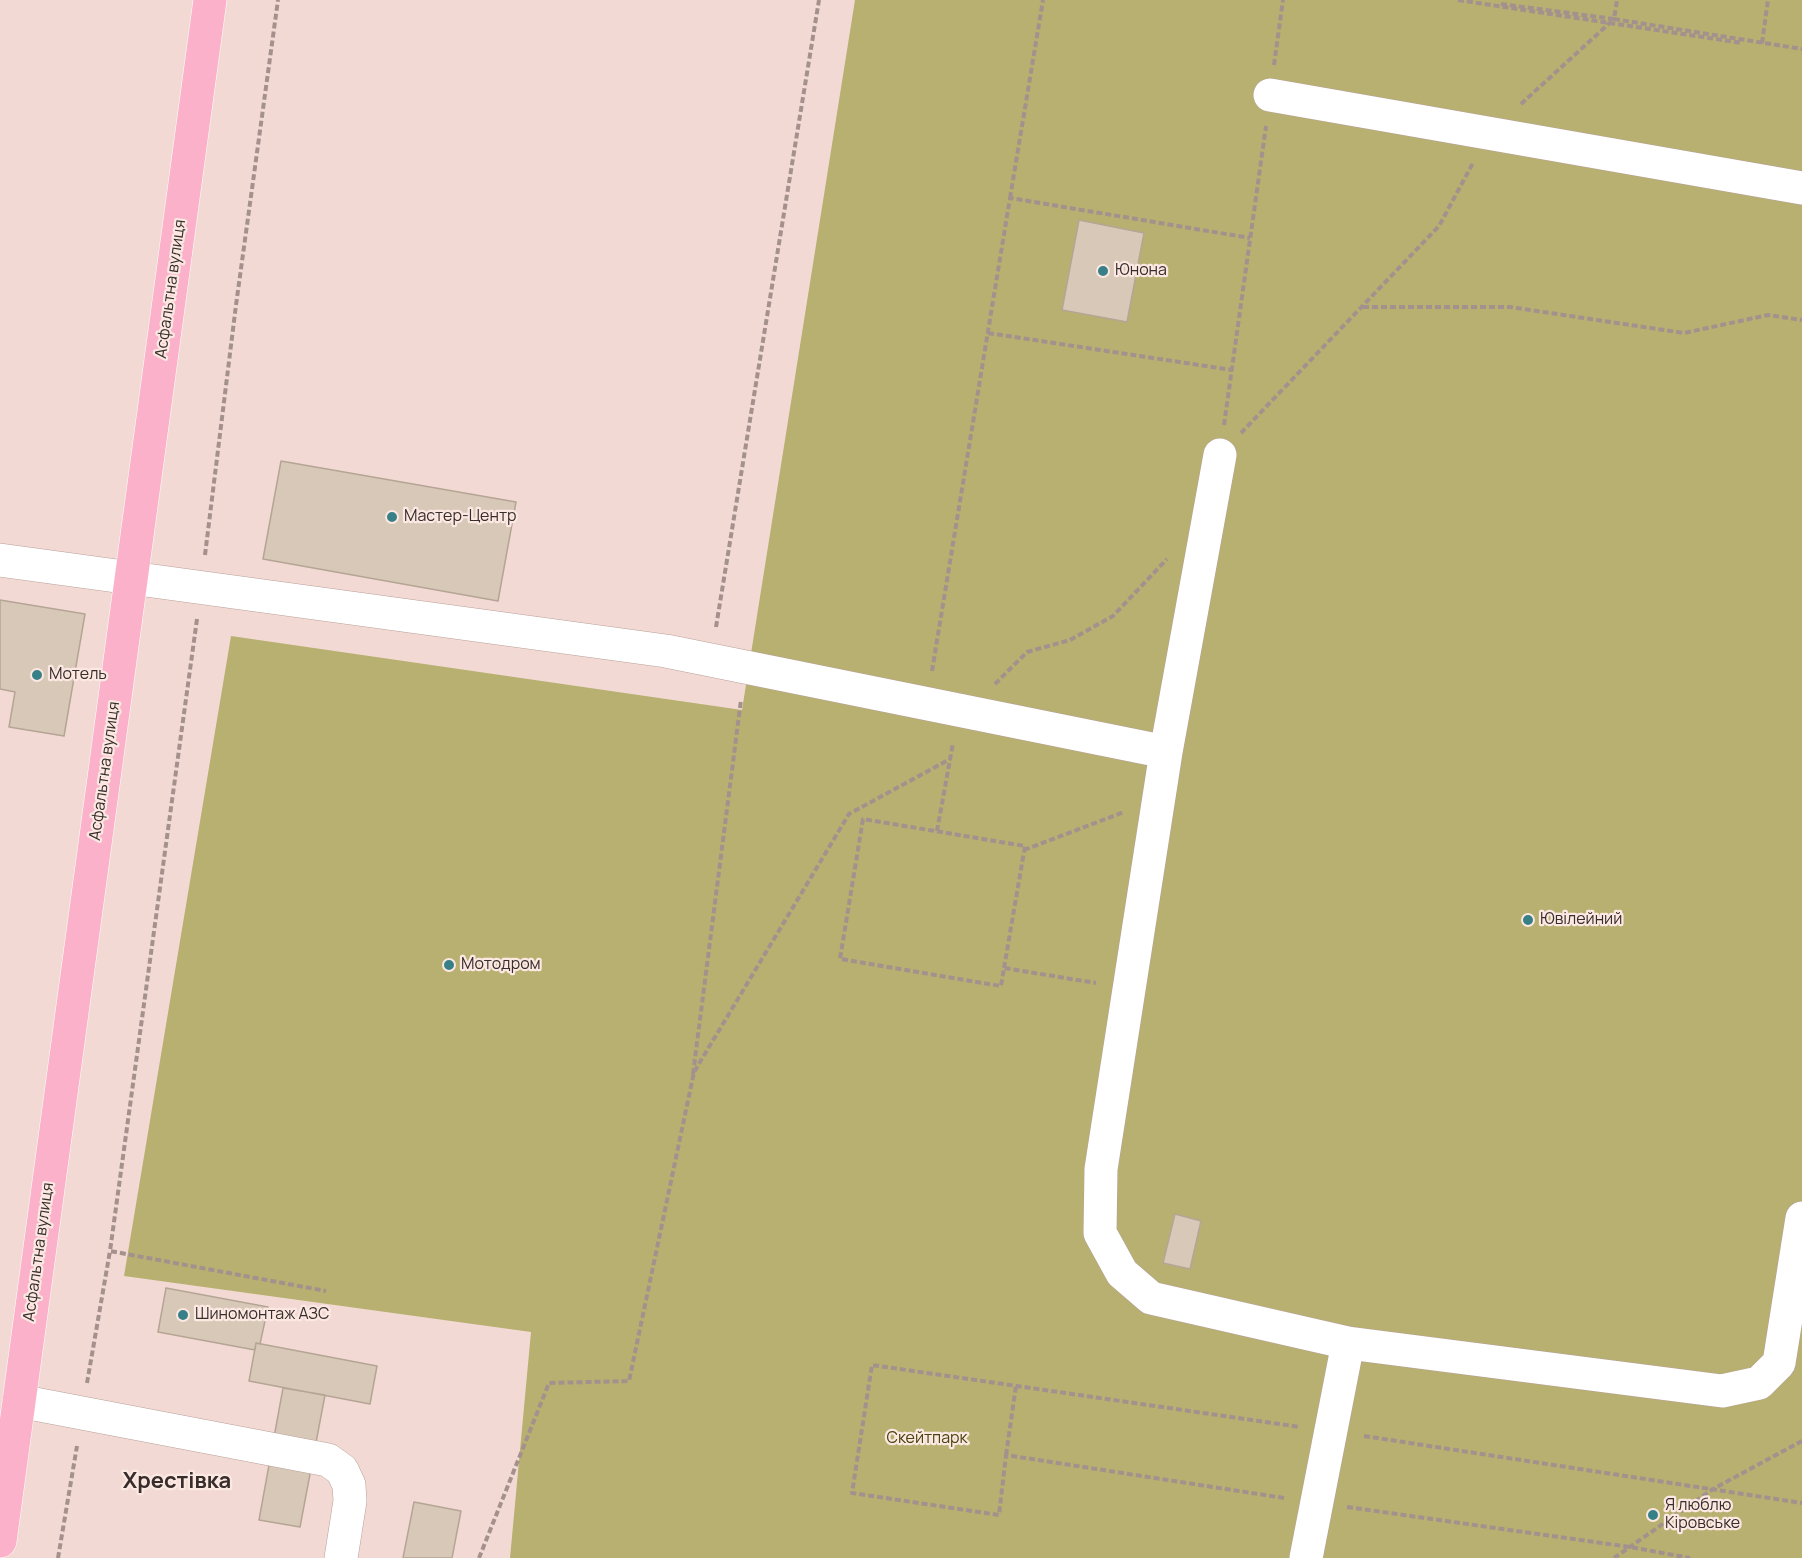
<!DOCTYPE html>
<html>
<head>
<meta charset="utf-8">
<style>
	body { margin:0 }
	canvas { display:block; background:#f3d9d3 }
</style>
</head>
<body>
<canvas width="1802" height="1558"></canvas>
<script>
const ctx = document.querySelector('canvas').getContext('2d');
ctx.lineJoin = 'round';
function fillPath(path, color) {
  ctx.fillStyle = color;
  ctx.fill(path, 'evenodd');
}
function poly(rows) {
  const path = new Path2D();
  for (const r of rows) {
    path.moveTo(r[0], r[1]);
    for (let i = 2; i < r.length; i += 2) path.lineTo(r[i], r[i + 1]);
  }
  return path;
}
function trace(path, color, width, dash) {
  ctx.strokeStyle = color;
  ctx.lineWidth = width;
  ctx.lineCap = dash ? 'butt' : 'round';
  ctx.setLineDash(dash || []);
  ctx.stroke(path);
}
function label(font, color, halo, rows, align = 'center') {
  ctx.font = font + ' Manrope,sans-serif';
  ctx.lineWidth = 4.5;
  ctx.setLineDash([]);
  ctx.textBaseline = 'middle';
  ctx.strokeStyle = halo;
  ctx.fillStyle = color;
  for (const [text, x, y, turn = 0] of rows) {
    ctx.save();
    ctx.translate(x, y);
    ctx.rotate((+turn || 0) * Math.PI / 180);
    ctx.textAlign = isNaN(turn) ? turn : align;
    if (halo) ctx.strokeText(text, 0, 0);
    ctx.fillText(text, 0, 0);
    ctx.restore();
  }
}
fillPath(poly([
	[855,0,1802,0,1802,1558,510,1558,531,1332,124,1276,231,636,742,710]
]), '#b7b071');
const building = poly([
	[1079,220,1144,233,1127,322,1062,310,1079,220],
	[281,461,516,502,498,601,263,559,281,461],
	[0,600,85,614,64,736,9,727,15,692,0,689,0,600],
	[1175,1214,1201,1221,1190,1269,1163,1263,1175,1214],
	[166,1288,268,1307,260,1344,256,1343,255,1350,158,1332,166,1288],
	[256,1343,377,1366,370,1404,249,1381,256,1343],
	[283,1388,325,1395,300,1527,259,1520,283,1388],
	[414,1502,461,1511,452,1558,403,1558,414,1502]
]);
fillPath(building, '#d8c8b7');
trace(building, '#b5a595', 1.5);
const minor = poly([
	[1270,95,1802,188],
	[1220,455,1166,752,1101,1169,1100,1233,1122,1273,1151,1298,1348,1343,1722,1391,1759,1383,1779,1363,1802,1218],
	[0,560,666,651,1166,752],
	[19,1401,328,1460,342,1470,349,1485,350,1501,341,1558],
	[1306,1558,1348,1343]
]);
const major = poly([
	[0,1541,210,0]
]);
trace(minor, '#b8a099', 34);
trace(major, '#fff', 34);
trace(poly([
	[1458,0,1742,43],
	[1501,4,1614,19,1617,0],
	[1762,43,1768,0],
	[1274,65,1283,0],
	[1521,104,1614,19,1802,49],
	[1010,198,1043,0],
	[1363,307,1510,307,1684,333,1768,315,1802,320],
	[988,333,1232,370],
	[1224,425,1266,126],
	[1241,433,1439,226,1473,163],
	[205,555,236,305,278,0],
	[197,619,110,1251,326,1291],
	[716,627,819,0],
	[932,671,1010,198,1250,238],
	[995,684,1027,652,1070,640,1113,616,1167,559],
	[937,831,953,743],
	[1024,850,1124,812],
	[1004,968,1025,846,863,819,840,959,1001,986,1004,968,1096,983],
	[693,1074,741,700],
	[87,1383,110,1251],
	[1364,1436,1802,1503],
	[1006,1455,1016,1386],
	[1284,1498,1006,1455,999,1515,852,1493,872,1365,1300,1427],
	[1347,1507,1630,1547,1690,1558],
	[58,1558,77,1446],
	[479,1558,549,1383,629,1381,694,1072,849,814,950,759],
	[1614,1558,1713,1489,1802,1441]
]), '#a4918d', 4, [6, 3]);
trace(minor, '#fff', 33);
trace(major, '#fab1c9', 33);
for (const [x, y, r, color] of [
	[1103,271,6,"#388087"],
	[392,517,6,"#388087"],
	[37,675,6,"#388087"],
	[1528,920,6,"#388087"],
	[449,965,6,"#388087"],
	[183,1315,6,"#388087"],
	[1653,1515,6,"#388087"]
]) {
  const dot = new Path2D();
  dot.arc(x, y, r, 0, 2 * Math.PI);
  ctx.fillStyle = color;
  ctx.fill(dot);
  trace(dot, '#fce8e2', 2);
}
label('16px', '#372d2b', '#fce8e2', [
	["Юнона",1115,271],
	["Мастер-Центр",404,517],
	["Мотель",49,675],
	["Ювілейний",1540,920],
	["Мотодром",461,965],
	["Шиномонтаж АЗС",195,1315],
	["Я люблю",1665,1506],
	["Кіровське",1665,1524]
], 'left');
label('16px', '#372d2b', '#fce8e2', [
	["Асфальтна вулиця",171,289,-82],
	["Асфальтна вулиця",105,771,-82],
	["Асфальтна вулиця",39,1252,-82]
]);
label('16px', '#49430d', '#fce8e2', [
	["Скейтпарк",927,1439]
]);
label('bold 22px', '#372d2b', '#fce8e2', [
	["Хрестівка",177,1482]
]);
</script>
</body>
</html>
